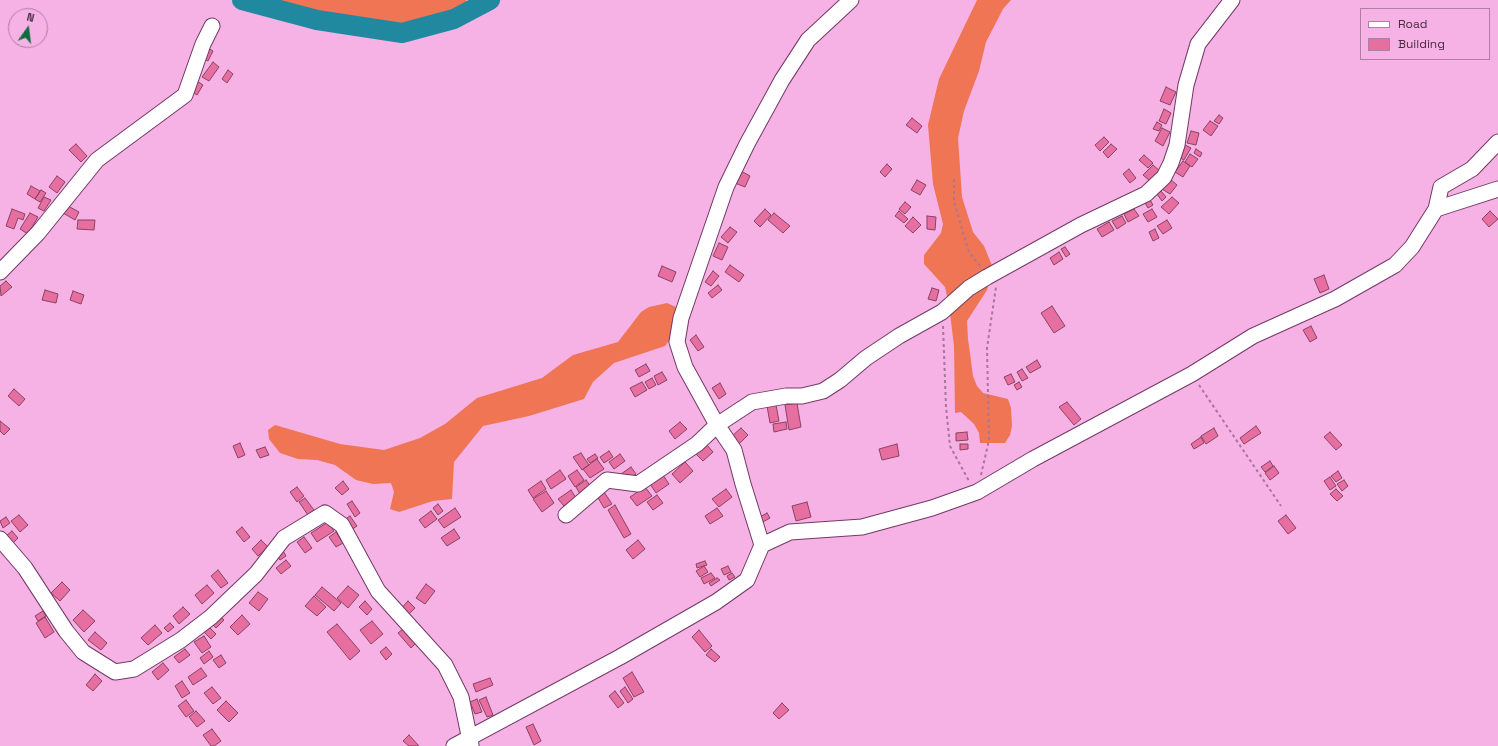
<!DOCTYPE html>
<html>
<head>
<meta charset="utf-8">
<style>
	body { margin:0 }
	#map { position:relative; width:1498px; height:746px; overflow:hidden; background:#f6b2e5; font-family:"Space Grotesk",sans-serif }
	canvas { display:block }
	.legend { position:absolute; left:1360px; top:8px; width:130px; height:52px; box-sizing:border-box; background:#f6b2e5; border:1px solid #b07da3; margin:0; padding:5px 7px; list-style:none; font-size:12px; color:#482d41 }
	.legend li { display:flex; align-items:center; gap:8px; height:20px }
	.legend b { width:20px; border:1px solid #b07da3 }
	.north { position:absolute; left:8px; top:8px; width:40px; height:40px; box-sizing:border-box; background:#f6b2e5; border:1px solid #b07da3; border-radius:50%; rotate:14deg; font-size:11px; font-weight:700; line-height:16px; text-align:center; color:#482d41 }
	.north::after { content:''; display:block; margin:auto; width:14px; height:18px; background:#0e6c40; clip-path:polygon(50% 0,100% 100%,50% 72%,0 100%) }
</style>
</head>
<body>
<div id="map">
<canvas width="1498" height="746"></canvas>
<ul class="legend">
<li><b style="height:5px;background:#fff"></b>Road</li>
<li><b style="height:11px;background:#e76ea0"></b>Building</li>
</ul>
<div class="north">N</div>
</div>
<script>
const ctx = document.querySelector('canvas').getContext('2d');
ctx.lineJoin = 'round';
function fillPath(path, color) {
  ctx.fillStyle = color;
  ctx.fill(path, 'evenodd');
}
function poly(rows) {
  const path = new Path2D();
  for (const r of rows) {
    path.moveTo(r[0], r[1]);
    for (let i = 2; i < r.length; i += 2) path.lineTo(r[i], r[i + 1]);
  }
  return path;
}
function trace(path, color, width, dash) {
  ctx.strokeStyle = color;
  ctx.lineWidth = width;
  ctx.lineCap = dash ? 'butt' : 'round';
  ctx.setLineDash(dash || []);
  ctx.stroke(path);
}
fillPath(poly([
	[253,0,466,0,469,8,453,16,403,29,317,19],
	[977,0,1011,0,1003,9,986,42,979,71,964,111,958,138,962,197,973,232,984,246,993,268,987,290,967,321,968,339,973,376,977,386,983,393,1008,399,1011,408,1012,426,1010,435,1005,443,980,443,979,433,974,424,961,412,955,413,954,346,949,305,945,287,924,264,924,255,941,233,943,224,933,184,928,125,939,79],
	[667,303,680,309,671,338,665,346,614,363,593,382,584,399,529,416,483,426,454,462,452,499,433,501,399,512,390,509,394,492,391,483,373,484,356,480,335,465,317,460,298,459,280,453,269,439,268,430,275,425,340,444,384,450,420,438,445,424,477,398,542,378,573,355,618,342,641,312,649,307]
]), '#ef7554');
trace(poly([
	[242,0,317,20,402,33,454,19,490,0]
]), '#21899f', 20);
const building = poly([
	[208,48,213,51,208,61,202,58,208,48],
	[213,62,219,67,209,81,202,77,213,62],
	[228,70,233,74,227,83,222,79,228,70],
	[197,81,203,85,197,95,191,91,197,81],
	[1166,87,1176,92,1170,105,1160,101,1166,87],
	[1164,109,1171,113,1166,124,1159,121,1164,109],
	[1219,115,1223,118,1219,124,1214,121,1219,115],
	[912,118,922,126,917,133,906,125,912,118],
	[1210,121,1218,126,1211,136,1203,130,1210,121],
	[1157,122,1162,125,1159,131,1153,129,1157,122],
	[1162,128,1170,132,1163,146,1155,141,1162,128],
	[1191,131,1199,133,1196,145,1187,143,1191,131],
	[1104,137,1109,142,1100,151,1095,145,1104,137],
	[76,144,87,156,81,162,69,150,76,144],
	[1111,144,1117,149,1108,158,1103,152,1111,144],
	[1183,144,1191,148,1184,160,1177,156,1183,144],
	[1196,149,1202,153,1200,157,1194,153,1196,149],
	[1190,154,1198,159,1192,167,1185,162,1190,154],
	[1144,155,1153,163,1148,168,1139,160,1144,155],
	[1183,161,1190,166,1183,177,1175,172,1183,161],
	[887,164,892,169,885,177,880,172,887,164],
	[1153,165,1161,172,1151,182,1143,175,1153,165],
	[1129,169,1136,178,1130,183,1123,174,1129,169],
	[741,171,750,176,745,187,735,183,741,171],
	[57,176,65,182,57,193,49,187,57,176],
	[1170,179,1177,185,1170,194,1162,189,1170,179],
	[917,180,926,185,920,195,911,190,917,180],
	[31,186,40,191,35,199,27,194,31,186],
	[41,190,46,193,40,202,35,199,41,190],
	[1161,191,1166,197,1162,201,1157,194,1161,191],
	[44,197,51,200,44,211,38,208,44,197],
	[1172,197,1179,203,1169,214,1161,207,1172,197],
	[1149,198,1153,205,1148,208,1144,201,1149,198],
	[905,202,911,207,905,214,899,209,905,202],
	[68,206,79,212,75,220,63,213,68,206],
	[12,209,25,214,23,220,18,218,14,229,6,226,12,209],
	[765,209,771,215,760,227,754,221,765,209],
	[1134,209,1139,216,1128,222,1124,214,1134,209],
	[1152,209,1157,217,1148,222,1143,214,1152,209],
	[899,211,908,219,904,223,895,216,899,211],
	[1490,211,1498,219,1489,227,1482,219,1490,211],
	[30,213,38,217,28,234,20,229,30,213],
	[774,213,790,226,783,233,768,220,774,213],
	[927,216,936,217,935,230,927,229,927,216],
	[1122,216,1126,223,1117,229,1112,221,1122,216],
	[913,217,921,225,913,233,905,226,913,217],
	[78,220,95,220,94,230,77,229,78,220],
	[1167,220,1172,228,1163,234,1157,226,1167,220],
	[1109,222,1114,230,1102,237,1097,229,1109,222],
	[730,227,737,232,728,243,721,237,730,227],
	[1155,229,1159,238,1153,241,1149,232,1155,229],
	[719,243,728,247,722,260,713,256,719,243],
	[1065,247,1070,254,1066,257,1061,249,1065,247],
	[1059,252,1063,259,1054,265,1050,258,1059,252],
	[730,265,744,275,739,282,725,272,730,265],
	[662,266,676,272,672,282,658,276,662,266],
	[713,271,719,276,711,286,705,282,713,271],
	[1324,275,1329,289,1320,293,1314,279,1324,275],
	[6,281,12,287,1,296,0,286,6,281],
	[718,285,722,290,712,298,708,293,718,285],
	[932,288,939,290,936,301,928,299,932,288],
	[45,290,58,294,56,303,42,300,45,290],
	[73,291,84,295,81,304,70,300,73,291],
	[1052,306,1065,326,1054,333,1041,313,1052,306],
	[1311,326,1317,338,1310,342,1303,330,1311,326],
	[696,335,704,347,698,351,690,340,696,335],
	[1037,360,1041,367,1030,373,1026,367,1037,360],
	[646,364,650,371,639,377,635,370,646,364],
	[1022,369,1028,378,1022,381,1017,372,1022,369],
	[662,372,667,380,658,385,654,376,662,372],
	[1011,374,1015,382,1008,385,1004,377,1011,374],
	[652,378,656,385,649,389,645,382,652,378],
	[642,382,647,390,635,397,630,388,642,382],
	[1019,382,1022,387,1017,390,1014,385,1019,382],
	[720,383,726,394,719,399,712,388,720,383],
	[14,389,25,399,19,406,8,396,14,389],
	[1067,402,1081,419,1074,425,1059,407,1067,402],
	[797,403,801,427,789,430,785,405,797,403],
	[776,405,779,421,770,423,767,406,776,405],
	[0,421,10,429,4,435,0,431,0,421],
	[680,422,687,429,675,439,669,431,680,422],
	[786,422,787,429,774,432,773,424,786,422],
	[1256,426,1261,433,1244,444,1240,438,1256,426],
	[741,428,748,435,739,444,732,436,741,428],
	[1214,428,1218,436,1206,444,1201,436,1214,428],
	[967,432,968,440,956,441,956,433,967,432],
	[1330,432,1342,445,1336,450,1324,437,1330,432],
	[1201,437,1204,443,1194,449,1191,444,1201,437],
	[240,443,245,455,238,458,233,446,240,443],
	[897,444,899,456,882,460,879,449,897,444],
	[960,444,968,444,968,449,960,450,960,444],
	[707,445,713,452,703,461,696,454,707,445],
	[265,447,269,455,260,458,256,450,265,447],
	[609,451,613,457,604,463,600,457,609,451],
	[581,453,589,465,582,470,573,457,581,453],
	[595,454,598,458,590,463,587,459,595,454],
	[620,454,625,461,614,469,609,462,620,454],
	[597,459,604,469,590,478,583,469,597,459],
	[1270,461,1273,466,1265,472,1261,467,1270,461],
	[685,462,693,471,680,483,672,474,685,462],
	[1274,466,1279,473,1270,480,1265,473,1274,466],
	[631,467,636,474,626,481,621,474,631,467],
	[560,470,566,479,551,489,546,480,560,470],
	[577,470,584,480,575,487,568,476,577,470],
	[1338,471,1342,478,1336,482,1331,476,1338,471],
	[663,475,669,484,656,493,650,484,663,475],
	[1330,477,1336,486,1330,490,1324,481,1330,477],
	[586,480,591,487,580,494,576,487,586,480],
	[1344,480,1348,486,1342,491,1337,484,1344,480],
	[343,481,349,489,342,495,335,488,343,481],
	[541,481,546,489,533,498,528,490,541,481],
	[297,487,304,496,297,502,290,492,297,487],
	[645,487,652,496,637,506,630,497,645,487],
	[726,489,732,497,719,507,712,499,726,489],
	[1336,489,1343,496,1337,501,1330,494,1336,489],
	[571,490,576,498,564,506,558,499,571,490],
	[546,491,554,503,542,512,533,499,546,491],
	[604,492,612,504,604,508,597,496,604,492],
	[657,495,663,503,653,510,647,502,657,495],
	[305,498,314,510,308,515,299,502,305,498],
	[352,501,360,513,355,517,347,504,352,501],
	[807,502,811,517,796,521,792,506,807,502],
	[438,504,443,511,438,515,433,508,438,504],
	[615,505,631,534,624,538,608,510,615,505],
	[455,508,461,517,444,528,438,520,455,508],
	[717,508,723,516,710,524,705,516,717,508],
	[431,511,437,519,425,528,419,520,431,511],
	[767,513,770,518,761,523,758,518,767,513],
	[19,515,28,525,20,532,11,521,19,515],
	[1286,515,1296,528,1288,534,1278,521,1286,515],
	[350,516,357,526,351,530,344,520,350,516],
	[6,517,10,523,3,528,0,521,6,517],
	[328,522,334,531,317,542,311,533,328,522],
	[242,527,250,537,244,542,236,532,242,527],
	[454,529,460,538,447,546,441,538,454,529],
	[12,531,18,538,13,543,6,536,12,531],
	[336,532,343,543,336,547,329,537,336,532],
	[304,537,312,548,305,553,297,542,304,537],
	[261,540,268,547,258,556,252,549,261,540],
	[638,540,645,549,633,559,626,550,638,540],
	[282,549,286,556,280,560,275,553,282,549],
	[286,560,291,566,281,574,276,568,286,560],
	[705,561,707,565,697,568,696,564,705,561],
	[704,566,708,572,700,577,696,571,704,566],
	[728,566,731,572,724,575,721,569,728,566],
	[218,570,228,583,221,588,211,576,218,570],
	[711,573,715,578,704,584,701,578,711,573],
	[732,573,735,577,729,580,727,576,732,573],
	[717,578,720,580,711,586,709,583,717,578],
	[62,582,70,590,60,601,51,593,62,582],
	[426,584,435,591,425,604,416,598,426,584],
	[207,585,214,593,202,604,195,595,207,585],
	[348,586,359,595,348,608,337,598,348,586],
	[322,587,341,603,334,611,315,595,322,587],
	[258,592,268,599,259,611,249,603,258,592],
	[314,596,326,607,317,616,305,606,314,596],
	[365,601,372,609,367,615,359,607,365,601],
	[408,601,415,608,406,617,399,611,408,601],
	[183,607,190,614,179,624,173,616,183,607],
	[83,610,95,621,84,632,73,620,83,610],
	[43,611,46,616,38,621,35,616,43,611],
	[218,614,224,620,216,628,210,622,218,614],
	[242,615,250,624,238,635,230,627,242,615],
	[45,617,54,632,45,638,36,623,45,617],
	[372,621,383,634,371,644,360,630,372,621],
	[170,623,174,627,168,632,164,628,170,623],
	[337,624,360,651,350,660,327,632,337,624],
	[155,625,162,633,148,645,141,638,155,625],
	[208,626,216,634,211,639,203,631,208,626],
	[403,629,416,643,411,648,398,633,403,629],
	[699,630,712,646,705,652,692,637,699,630],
	[95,632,107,643,101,650,88,640,95,632],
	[204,636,211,647,202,653,194,642,204,636],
	[386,647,392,654,386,660,380,652,386,647],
	[185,649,190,655,179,663,174,657,185,649],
	[711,649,720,657,715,662,706,655,711,649],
	[209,651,213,657,204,664,200,658,209,651],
	[221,655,226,663,219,668,213,660,221,655],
	[163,663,169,670,158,680,152,672,163,663],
	[201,668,207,676,193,685,188,677,201,668],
	[632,672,644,692,634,697,623,678,632,672],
	[95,674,102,681,93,691,86,685,95,674],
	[490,678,493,685,476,692,473,684,490,678],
	[182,681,190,693,182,698,175,686,182,681],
	[212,687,221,698,213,704,204,693,212,687],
	[625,687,633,699,628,703,620,691,625,687],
	[615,691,624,703,618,708,609,696,615,691],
	[486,697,493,715,487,717,479,700,486,697],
	[477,699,482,712,475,714,470,702,477,699],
	[186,700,194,711,186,717,178,706,186,700],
	[226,701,238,713,229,722,217,710,226,701],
	[782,703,789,710,779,719,773,713,782,703],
	[196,711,205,721,197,727,189,717,196,711],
	[533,724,541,741,534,745,526,727,533,724],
	[212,729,221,741,214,746,211,746,203,735,212,729],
	[409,735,419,746,409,746,403,741,409,735]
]);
fillPath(building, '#e76ea0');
trace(building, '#8a4360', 1);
const minor = poly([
	[1436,209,1498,189],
	[0,272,38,233,97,160,185,95,203,44,212,26],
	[566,515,607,480,638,484,697,444,717,425,752,402,786,396,802,396,823,391,840,380,866,358,899,336,942,312,969,288,987,277,1081,225,1146,194,1164,177,1171,163,1177,145,1186,85,1198,44,1232,0],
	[0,539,25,568,66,631,83,652,115,672,134,669,181,640,211,617,256,574,284,538,325,513,342,525,378,591,445,665,461,697,471,745],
	[762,545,790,532,862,527,932,508,977,492,1033,459,1192,374,1253,336,1335,299,1395,265,1412,247,1436,209,1441,187,1472,169,1498,142],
	[454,746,620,657,716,602,747,580,762,545,743,484,734,450,717,425,685,367,677,342,681,318,726,187,747,144,782,80,808,40,851,0]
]);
trace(minor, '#733966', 17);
trace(poly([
	[954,179,954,202,969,252,980,266],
	[943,326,946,407,950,446,969,481],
	[1199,385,1281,506],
	[981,475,989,440,987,348,996,287]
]), '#a7769b', 2, [3, 3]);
trace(minor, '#fff', 15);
</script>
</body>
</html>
